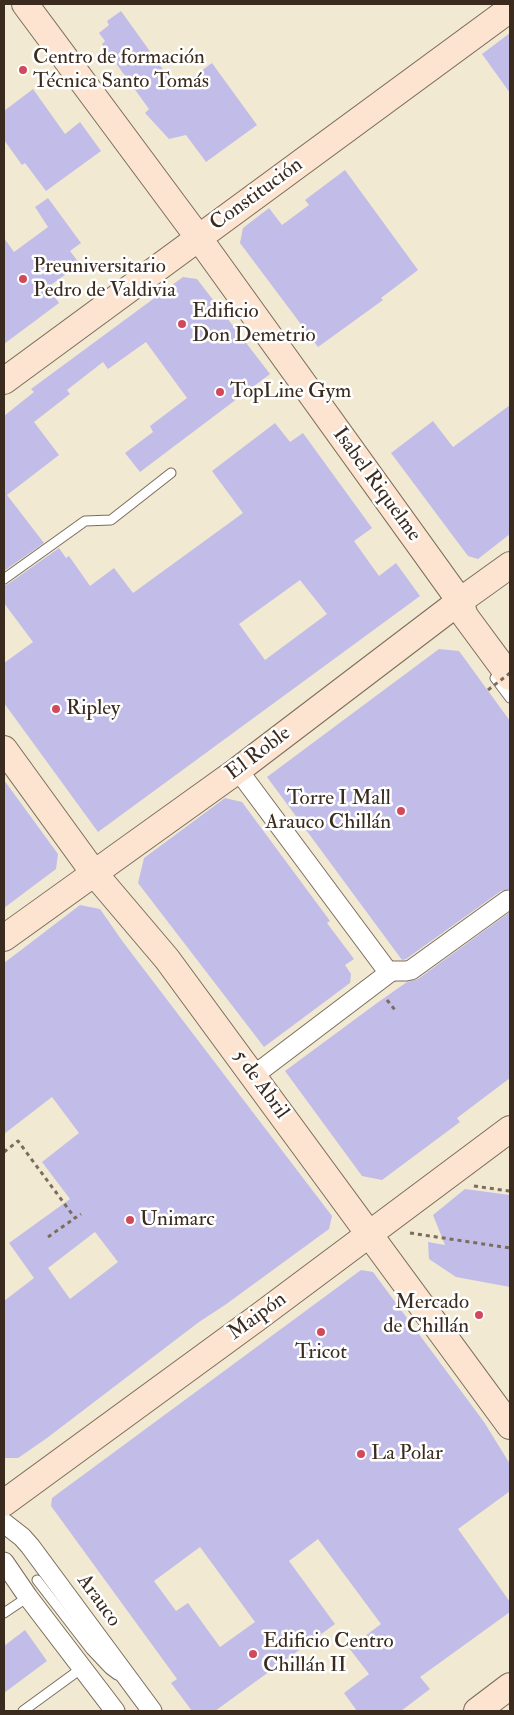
<!DOCTYPE html>
<html>
<head>
<meta charset="utf-8">
<style>
	body { margin:0 }
	#map { position:relative; width:514px; height:1715px; overflow:hidden; background:#f1e9d1; font-family:"IM FELL Double Pica",serif }
	canvas { display:block }
	.frame { position:absolute; inset:0; border:5px solid #3b2a1e; pointer-events:none }
</style>
</head>
<body>
<div id="map">
<canvas width="514" height="1715"></canvas>
<div class="frame"></div>
</div>
<script>
const ctx = document.querySelector('canvas').getContext('2d');
ctx.lineJoin = 'round';
function fillPath(path, color) {
  ctx.fillStyle = color;
  ctx.fill(path, 'evenodd');
}
function poly(rows) {
  const path = new Path2D();
  for (const r of rows) {
    path.moveTo(r[0], r[1]);
    for (let i = 2; i < r.length; i += 2) path.lineTo(r[i], r[i + 1]);
  }
  return path;
}
function trace(path, color, width, dash) {
  ctx.strokeStyle = color;
  ctx.lineWidth = width;
  ctx.lineCap = dash ? 'butt' : 'round';
  ctx.setLineDash(dash || []);
  ctx.stroke(path);
}
function label(font, color, halo, rows, align = 'center') {
  ctx.font = font + ' "IM FELL Double Pica",serif';
  ctx.lineWidth = 5;
  ctx.setLineDash([]);
  ctx.textBaseline = 'middle';
  ctx.strokeStyle = halo;
  ctx.fillStyle = color;
  for (const [text, x, y, turn = 0] of rows) {
    ctx.save();
    ctx.translate(x, y);
    ctx.rotate((+turn || 0) * Math.PI / 180);
    ctx.textAlign = isNaN(turn) ? turn : align;
    if (halo) ctx.strokeText(text, 0, 0);
    ctx.fillText(text, 0, 0);
    ctx.restore();
  }
}
fillPath(poly([
	[121,11,177,89,212,63,257,125,206,162,186,135,169,139,145,113,149,109,102,44,105,41,99,33,109,25,107,21],
	[510,33,510,93,482,54],
	[33,89,65,134,80,122,101,151,46,191,25,163,22,165,4,140,4,111],
	[345,170,418,270,381,298,383,300,318,347,240,243,243,228,269,208,282,225,309,205,305,200],
	[48,198,81,243,70,251,80,264,48,287,59,303,4,344,4,238,14,252,48,227,35,207],
	[183,277,197,279,270,374,140,472,125,453,153,432,150,426,187,398,146,342,108,369,103,362,67,390,70,394,34,422,59,455,7,495,44,543,4,571,4,416,34,392,31,389],
	[510,405,510,534,478,559,468,556,391,453,433,421,453,447],
	[275,423,290,442,303,433,372,528,354,541,379,576,396,563,420,596,98,832,4,703,4,663,33,642,4,603,4,585,8,584,59,548,66,558,69,556,90,586,114,568,133,593,243,513,212,471],
	[300,580,327,614,265,660,239,624],
	[439,649,459,651,510,721,510,889,501,891,406,959,402,960,267,777],
	[4,780,58,854,56,869,4,908],
	[225,798,242,802,330,921,327,923,354,959,345,965,351,974,350,983,264,1047,138,883,144,858],
	[80,905,100,909,123,942,332,1216,329,1229,225,1305,199,1322,47,1438,18,1458,4,1458,4,1301,34,1278,9,1243,70,1199,42,1162,79,1133,52,1097,4,1134,4,963],
	[95,1232,118,1262,70,1299,48,1268],
	[510,912,510,1078,457,1118,460,1122,382,1180,362,1176,285,1071,377,1003,407,982,418,979],
	[465,1189,510,1195,510,1287,456,1277,429,1259,428,1242,445,1245,433,1215],
	[361,1270,373,1272,484,1422,510,1464,510,1491,458,1529,510,1602,510,1612,420,1677,430,1689,401,1711,357,1711,344,1693,369,1674,349,1648,381,1624,318,1539,289,1561,335,1624,215,1711,192,1711,171,1683,177,1679,51,1506,52,1498],
	[200,1547,255,1622,220,1647,188,1603,176,1611,154,1581],
	[25,1630,47,1661,4,1693,4,1646]
]), '#c2bde8');
const lane = poly([
	[4,579,85,521,111,520,171,473],
	[495,678,510,698],
	[37,1580,91,1650,109,1669,117,1675],
	[4,1613,28,1597],
	[23,1711,82,1668]
]);
const street = poly([
	[238,770,389,973,253,1076],
	[389,973,393,971,406,971,411,970,508,900],
	[4,1523,22,1537,30,1546,152,1711],
	[4,1562,28,1597,115,1711]
]);
const secondary = poly([
	[25,4,198,237,460,601,465,616,510,677],
	[4,381,510,9],
	[4,749,94,873,167,959,510,1426],
	[4,938,238,770,460,601,510,565],
	[4,1503,257,1318,510,1129],
	[477,1711,510,1686]
]);
trace(lane, '#7b6d5d', 11);
trace(street, '#7b6d5d', 21);
trace(secondary, '#7b6d5d', 28);
trace(poly([
	[387,1000,395,1010],
	[4,1152,18,1141,75,1218,81,1214],
	[474,1186,509,1191,510,1190],
	[410,1233,510,1248],
	[48,1237,75,1218]
]), '#7b6d5d', 3, [4, 4]);
trace(lane, '#fff', 9);
trace(street, '#fff', 19);
trace(secondary, '#fde4d0', 26);
trace(poly([
	[488,690,510,673]
]), '#7b6d5d', 3, [4, 4]);
for (const [x, y, r, color] of [
	[23,70,5,"#d1495b"],
	[23,279,5,"#d1495b"],
	[182,324,5,"#d1495b"],
	[220,392,5,"#d1495b"],
	[56,709,5,"#d1495b"],
	[401,811,5,"#d1495b"],
	[130,1220,5,"#d1495b"],
	[479,1315,5,"#d1495b"],
	[321,1332,5,"#d1495b"],
	[361,1454,5,"#d1495b"],
	[253,1654,5,"#d1495b"]
]) {
  const dot = new Path2D();
  dot.arc(x, y, r, 0, 2 * Math.PI);
  ctx.fillStyle = color;
  ctx.fill(dot);
  trace(dot, '#fff', 2);
}
label('21px', '#3b2a1e', '#fff', [
	["Centro de formación",33,58],
	["Técnica Santo Tomás",33,82],
	["Preuniversitario",33,267],
	["Pedro de Valdivia",33,291],
	["Edificio",192,312],
	["Don Demetrio",192,336],
	["TopLine Gym",230,392],
	["Ripley",66,709],
	["Torre I Mall",391,799,"right"],
	["Arauco Chillán",391,823,"right"],
	["Unimarc",140,1220],
	["Mercado",469,1303,"right"],
	["de Chillán",469,1327,"right"],
	["Tricot",321,1353,"center"],
	["La Polar",371,1454],
	["Edificio Centro",263,1642],
	["Chillán II",263,1666]
], 'left');
label('21px', '#3b2a1e', '#fff', [
	["Constitución",257,195,-36],
	["Isabel Riquelme",376,485,54],
	["El Roble",259,754,-37],
	["5 de Abril",260,1085,54],
	["Maipón",258,1317,-36],
	["Arauco",98,1601,54]
]);
</script>
</body>
</html>
